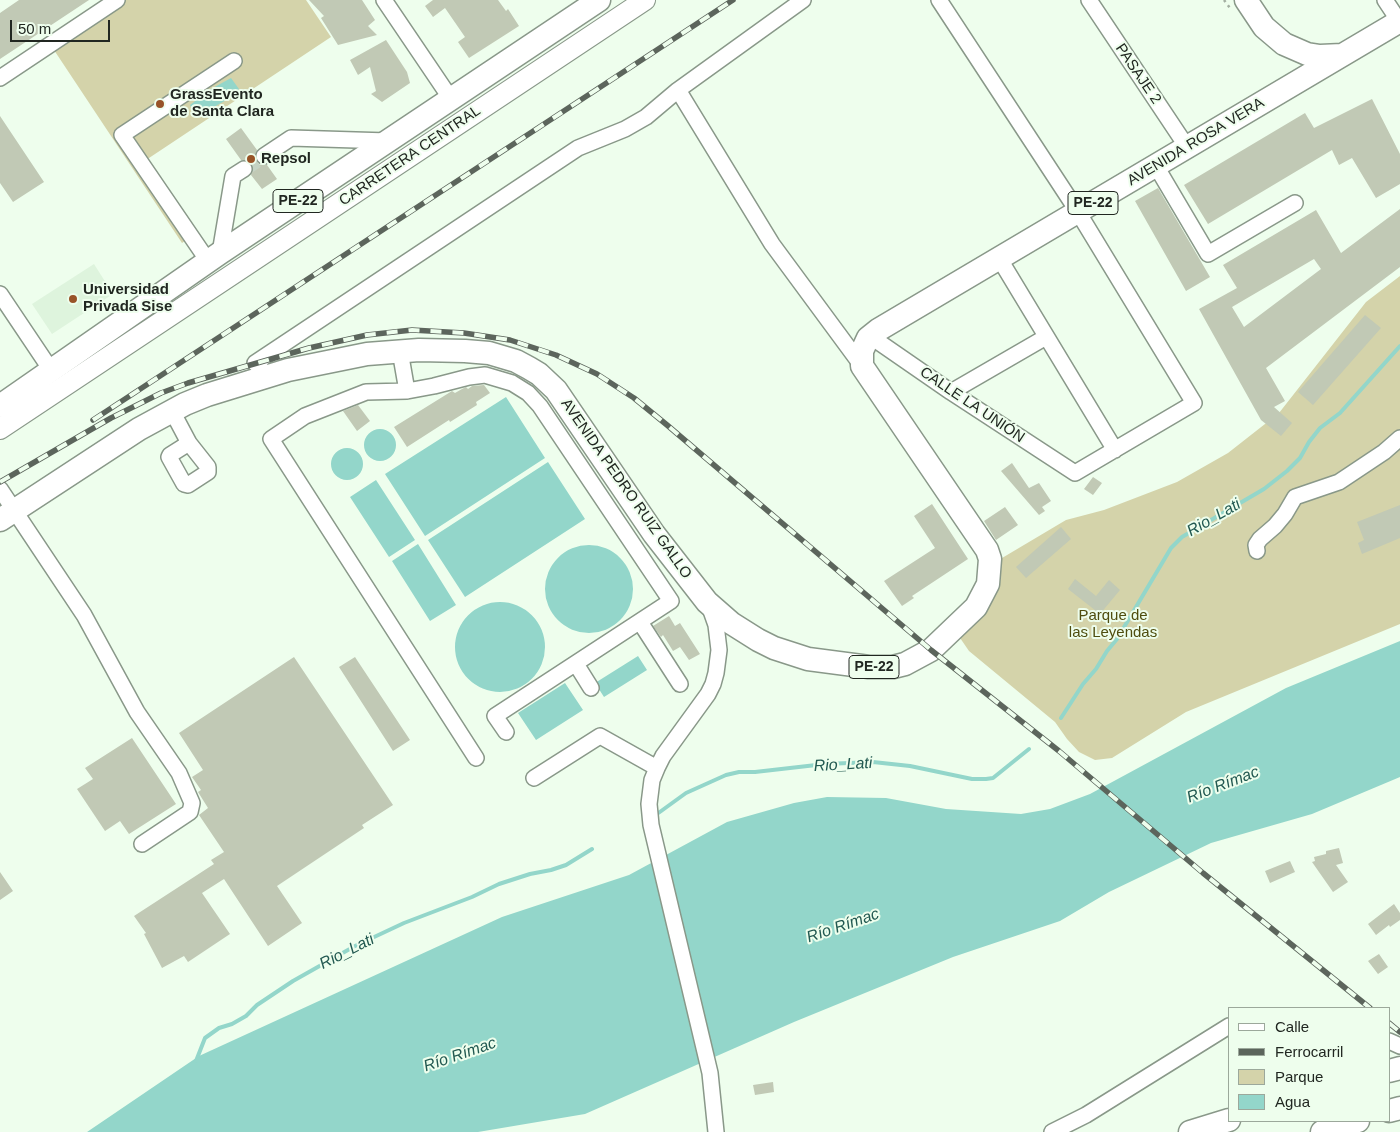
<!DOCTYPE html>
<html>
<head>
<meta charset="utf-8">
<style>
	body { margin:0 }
	#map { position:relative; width:1400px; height:1132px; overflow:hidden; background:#eefeed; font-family:Helvetica,sans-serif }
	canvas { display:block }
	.legend { position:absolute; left:1228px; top:1007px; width:162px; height:115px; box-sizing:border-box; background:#eefeed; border:1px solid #9ca89b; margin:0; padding:6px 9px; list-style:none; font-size:15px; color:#212721 }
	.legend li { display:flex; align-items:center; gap:10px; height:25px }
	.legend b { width:25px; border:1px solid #9ca89b }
	.scale { position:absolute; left:10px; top:20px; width:100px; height:22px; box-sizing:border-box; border:2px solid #212721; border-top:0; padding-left:6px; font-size:15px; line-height:18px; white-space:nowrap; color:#212721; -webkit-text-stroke:4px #eefeed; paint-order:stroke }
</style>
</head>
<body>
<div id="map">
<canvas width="1400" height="1132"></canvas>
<ul class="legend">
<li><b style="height:6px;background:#fff"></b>Calle</li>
<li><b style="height:6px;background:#5c655c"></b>Ferrocarril</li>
<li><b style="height:14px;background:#d4d3aa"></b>Parque</li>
<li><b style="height:14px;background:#93d6ca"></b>Agua</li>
</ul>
<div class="scale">50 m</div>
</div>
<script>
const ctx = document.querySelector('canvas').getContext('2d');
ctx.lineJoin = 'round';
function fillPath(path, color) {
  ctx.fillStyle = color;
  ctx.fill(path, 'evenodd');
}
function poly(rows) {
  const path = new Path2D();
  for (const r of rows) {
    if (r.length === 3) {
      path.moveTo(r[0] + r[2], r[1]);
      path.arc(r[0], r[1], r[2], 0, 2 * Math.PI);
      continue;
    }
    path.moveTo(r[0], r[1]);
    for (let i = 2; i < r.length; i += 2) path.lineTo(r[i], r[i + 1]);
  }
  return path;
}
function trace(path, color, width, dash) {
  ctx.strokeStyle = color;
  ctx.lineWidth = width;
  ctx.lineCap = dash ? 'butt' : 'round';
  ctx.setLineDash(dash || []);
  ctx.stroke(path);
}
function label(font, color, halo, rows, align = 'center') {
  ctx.font = font + ' Helvetica,sans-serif';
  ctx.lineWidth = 4;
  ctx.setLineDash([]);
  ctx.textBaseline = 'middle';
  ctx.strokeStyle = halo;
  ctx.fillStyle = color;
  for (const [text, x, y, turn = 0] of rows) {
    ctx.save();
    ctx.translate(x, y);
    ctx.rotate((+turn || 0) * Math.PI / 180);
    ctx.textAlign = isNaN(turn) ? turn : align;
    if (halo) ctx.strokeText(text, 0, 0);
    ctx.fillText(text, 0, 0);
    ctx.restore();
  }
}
fillPath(poly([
	[94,264,113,294,52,334,32,304]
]), '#def4dd');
fillPath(poly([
	[123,0,306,0,331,37,146,160,195,234,182,243,52,47],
	[1400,276,1400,624,1186,712,1112,758,1095,760,1079,752,1067,739,1055,722,969,651,958,635,997,561,1066,520,1104,510,1177,482,1228,453,1279,413,1366,302]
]), '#d4d3aa');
fillPath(poly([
	[231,78,239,89,230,98,196,117,190,105,211,89],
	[506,397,545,458,425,536,385,474],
	[380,445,16],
	[347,464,16],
	[548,462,585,519,465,597,428,540],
	[376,480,415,540,389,557,350,497],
	[418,544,456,605,430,621,392,561],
	[589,589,44],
	[500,647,45],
	[1400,641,1400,777,1312,814,1211,843,1109,892,1060,921,953,957,794,1022,585,1114,478,1132,87,1132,199,1056,502,917,629,875,727,822,794,803,827,797,886,798,946,809,1021,814,1050,809,1090,794,1286,688],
	[638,656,647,670,604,697,595,683],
	[565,683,583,710,536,740,518,713]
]), '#93d6ca');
trace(poly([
	[1061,718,1083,684,1096,669,1107,651,1117,639,1171,548,1182,537,1264,489,1287,471,1300,458,1309,442,1320,428,1340,413,1400,346],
	[657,814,686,793,726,775,739,772,755,772,825,764,873,762,910,766,972,779,986,779,993,778,1029,749],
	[196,1061,205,1038,219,1028,232,1024,246,1016,257,1005,293,981,355,946,404,923,472,897,499,884,530,874,551,870,566,865,592,849]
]), '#93d6ca', 4);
fillPath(poly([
	[19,0,89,0,0,59,0,13],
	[309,0,362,0,375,20,368,26,377,35,338,45,321,18,324,16],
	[433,0,498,0,506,11,508,9,519,26,469,58,458,42,465,37,445,8,433,17,425,6],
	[386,40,407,72,410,83,382,102,371,94,376,91,370,67,358,75,350,60],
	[1372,99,1400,154,1400,184,1376,198,1352,158,1339,165,1332,150,1208,224,1184,185,1305,113,1314,128],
	[0,116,44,182,13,202,0,183],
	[241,128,257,150,255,156,257,162,260,165,267,165,277,179,262,189,251,175,253,169,252,164,248,161,241,160,226,139],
	[1158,188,1210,277,1186,291,1135,201],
	[1400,209,1400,267,1266,368,1285,401,1274,407,1292,423,1281,436,1261,420,1199,309,1237,288,1223,265,1316,210,1341,253],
	[1314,259,1321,269,1244,327,1232,307],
	[1365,315,1381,328,1313,405,1298,392],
	[484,385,490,393,476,402,477,405,450,422,449,420,407,447,394,427,452,391,455,393,462,389,466,387,468,389,472,386],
	[358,405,370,421,357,431,343,411],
	[1012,463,1029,488,1039,483,1051,501,1042,507,1045,511,1039,515,1001,471],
	[1093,477,1102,483,1093,495,1084,489],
	[932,504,968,559,912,596,914,598,902,606,884,581,935,548,914,516],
	[1400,505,1400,538,1362,554,1358,543,1364,540,1357,522],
	[1005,507,1018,525,996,540,984,521],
	[1061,527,1071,539,1026,578,1016,567],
	[1075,579,1096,596,1109,580,1120,590,1100,614,1068,589],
	[669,616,675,626,680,623,700,654,689,660,680,647,673,651,663,635,661,637,653,626],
	[294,657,393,805,362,825,364,828,277,886,302,923,268,946,224,879,202,893,230,934,188,962,184,956,162,968,144,934,146,933,134,916,214,864,211,860,224,852,199,815,208,808,198,792,201,790,192,777,203,770,179,733],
	[355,657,410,740,393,751,339,667],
	[132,738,176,804,129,834,120,821,105,831,77,789,93,779,85,768],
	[1339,848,1343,863,1336,865,1348,882,1333,892,1312,862,1315,861,1314,857,1326,854,1326,851],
	[1290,861,1295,872,1270,883,1265,871],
	[0,872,13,891,0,900],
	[1394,904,1400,913,1400,920,1390,927,1389,925,1376,935,1368,924],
	[1379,954,1388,967,1378,974,1368,961],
	[773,1082,774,1092,755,1095,753,1085]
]), '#c1c9b5');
trace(poly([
	[244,169,264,156]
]), '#c5d3c4', 15, [15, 8]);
const minor = poly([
	[384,0,451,99],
	[1089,0,1187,147],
	[1385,0,1399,21],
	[0,78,117,0],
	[678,90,772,244,862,366],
	[264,156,291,138,388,141],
	[1156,166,1208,254,1295,203],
	[220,253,233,176,244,169],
	[999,258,1115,450],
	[208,261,122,135,234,61],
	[0,294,51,370],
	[870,336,951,392,1075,473,1194,403,1078,212,939,0],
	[400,351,407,391],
	[268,376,255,363,578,148,625,129,646,117,678,90,803,0],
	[951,392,1046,337],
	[172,411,189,443,208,467,208,472,188,485,184,484,169,457,170,455,189,443],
	[0,489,84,615,137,712,179,773,192,803,190,812,142,844],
	[1257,551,1256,545,1260,539,1275,526,1285,514,1295,497,1339,482,1384,452,1400,438],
	[710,608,716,625,719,650,716,673,713,684,708,694,663,756,657,768,652,780,649,804,651,825,710,1073,716,1132],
	[640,622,680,684],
	[576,664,591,688],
	[476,758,271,439,305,416,366,392,407,391,434,386,469,377,485,375,512,383,528,393,540,406,671,601,495,716,506,732],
	[534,778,600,736,657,768],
	[1389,1041,1400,1046],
	[1052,1132,1086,1115,1229,1026]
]);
const major = poly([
	[0,429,645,0]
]);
const highway = poly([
	[1246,0,1264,27,1284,44,1307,54,1320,56,1342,55],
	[0,406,220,253,599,0],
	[0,520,139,429,185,404,207,395,288,370,367,354,419,350,465,351,489,353,516,361,529,368,539,374,556,390,654,534,707,602,731,623,758,640,774,648,808,659,869,667,893,667,905,664,931,650,976,607,988,584,990,559,987,550,862,366,862,351,868,338,878,330,1400,21],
	[1389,1071,1400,1068],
	[1389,1111,1400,1108],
	[1190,1132,1229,1120],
	[1322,1132,1358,1121]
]);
trace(minor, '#899889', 18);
trace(major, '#899889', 22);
trace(highway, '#899889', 25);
trace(poly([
	[1224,0,1230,8]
]), '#a3afa2', 2.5, [2.5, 4]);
trace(minor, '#fff', 15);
trace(major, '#fff', 20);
trace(highway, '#fff', 22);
const rail = poly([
	[93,420,733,0],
	[0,482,111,418,161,393,188,383,309,348,367,335,412,330,464,333,510,340,556,355,597,374,634,398,667,425,931,650,1059,751,1203,873,1370,1008],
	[1389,1023,1400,1032]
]);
trace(rail, '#5c655c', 5.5);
trace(rail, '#eefeed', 4, [11]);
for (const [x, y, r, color] of [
	[160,104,5,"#985328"],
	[251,159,5,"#985328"],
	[73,299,5,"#985328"]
]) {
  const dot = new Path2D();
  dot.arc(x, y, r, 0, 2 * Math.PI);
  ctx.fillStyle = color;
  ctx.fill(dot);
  trace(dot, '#eefeed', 2);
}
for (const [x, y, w] of [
	[298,201,50],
	[1093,203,50],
	[874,667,50]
]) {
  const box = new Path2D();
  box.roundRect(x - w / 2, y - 11.5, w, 23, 4);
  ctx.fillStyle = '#eefeed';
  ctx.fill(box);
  trace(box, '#212721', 1);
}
label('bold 14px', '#212721', null, [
	["PE-22",298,201],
	["PE-22",1093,203],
	["PE-22",874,667]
]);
label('15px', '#212721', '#eefeed', [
	["PASAJE 2",1138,74,56],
	["AVENIDA ROSA VERA",1196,142,-31],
	["CARRETERA CENTRAL",410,156,-34],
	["CALLE LA UNIÓN",972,405,34],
	["AVENIDA PEDRO RUIZ GALLO",626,489,55]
]);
label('bold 15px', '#212721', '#eefeed', [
	["GrassEvento",170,95],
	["de Santa Clara",170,112],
	["Repsol",261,159],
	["Universidad",83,290],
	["Privada Sise",83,307]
], 'left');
label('15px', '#4f4d0e', '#eefeed', [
	["Parque de",1113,616],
	["las Leyendas",1113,633]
]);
label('italic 16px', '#225951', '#eefeed', [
	["Rio_Lati",1214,518,-30],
	["Rio_Lati",843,765,-3],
	["Río Rímac",1223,785,-21],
	["Río Rímac",843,926,-19],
	["Rio_Lati",347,952,-27],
	["Río Rímac",460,1055,-19]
]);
</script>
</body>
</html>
